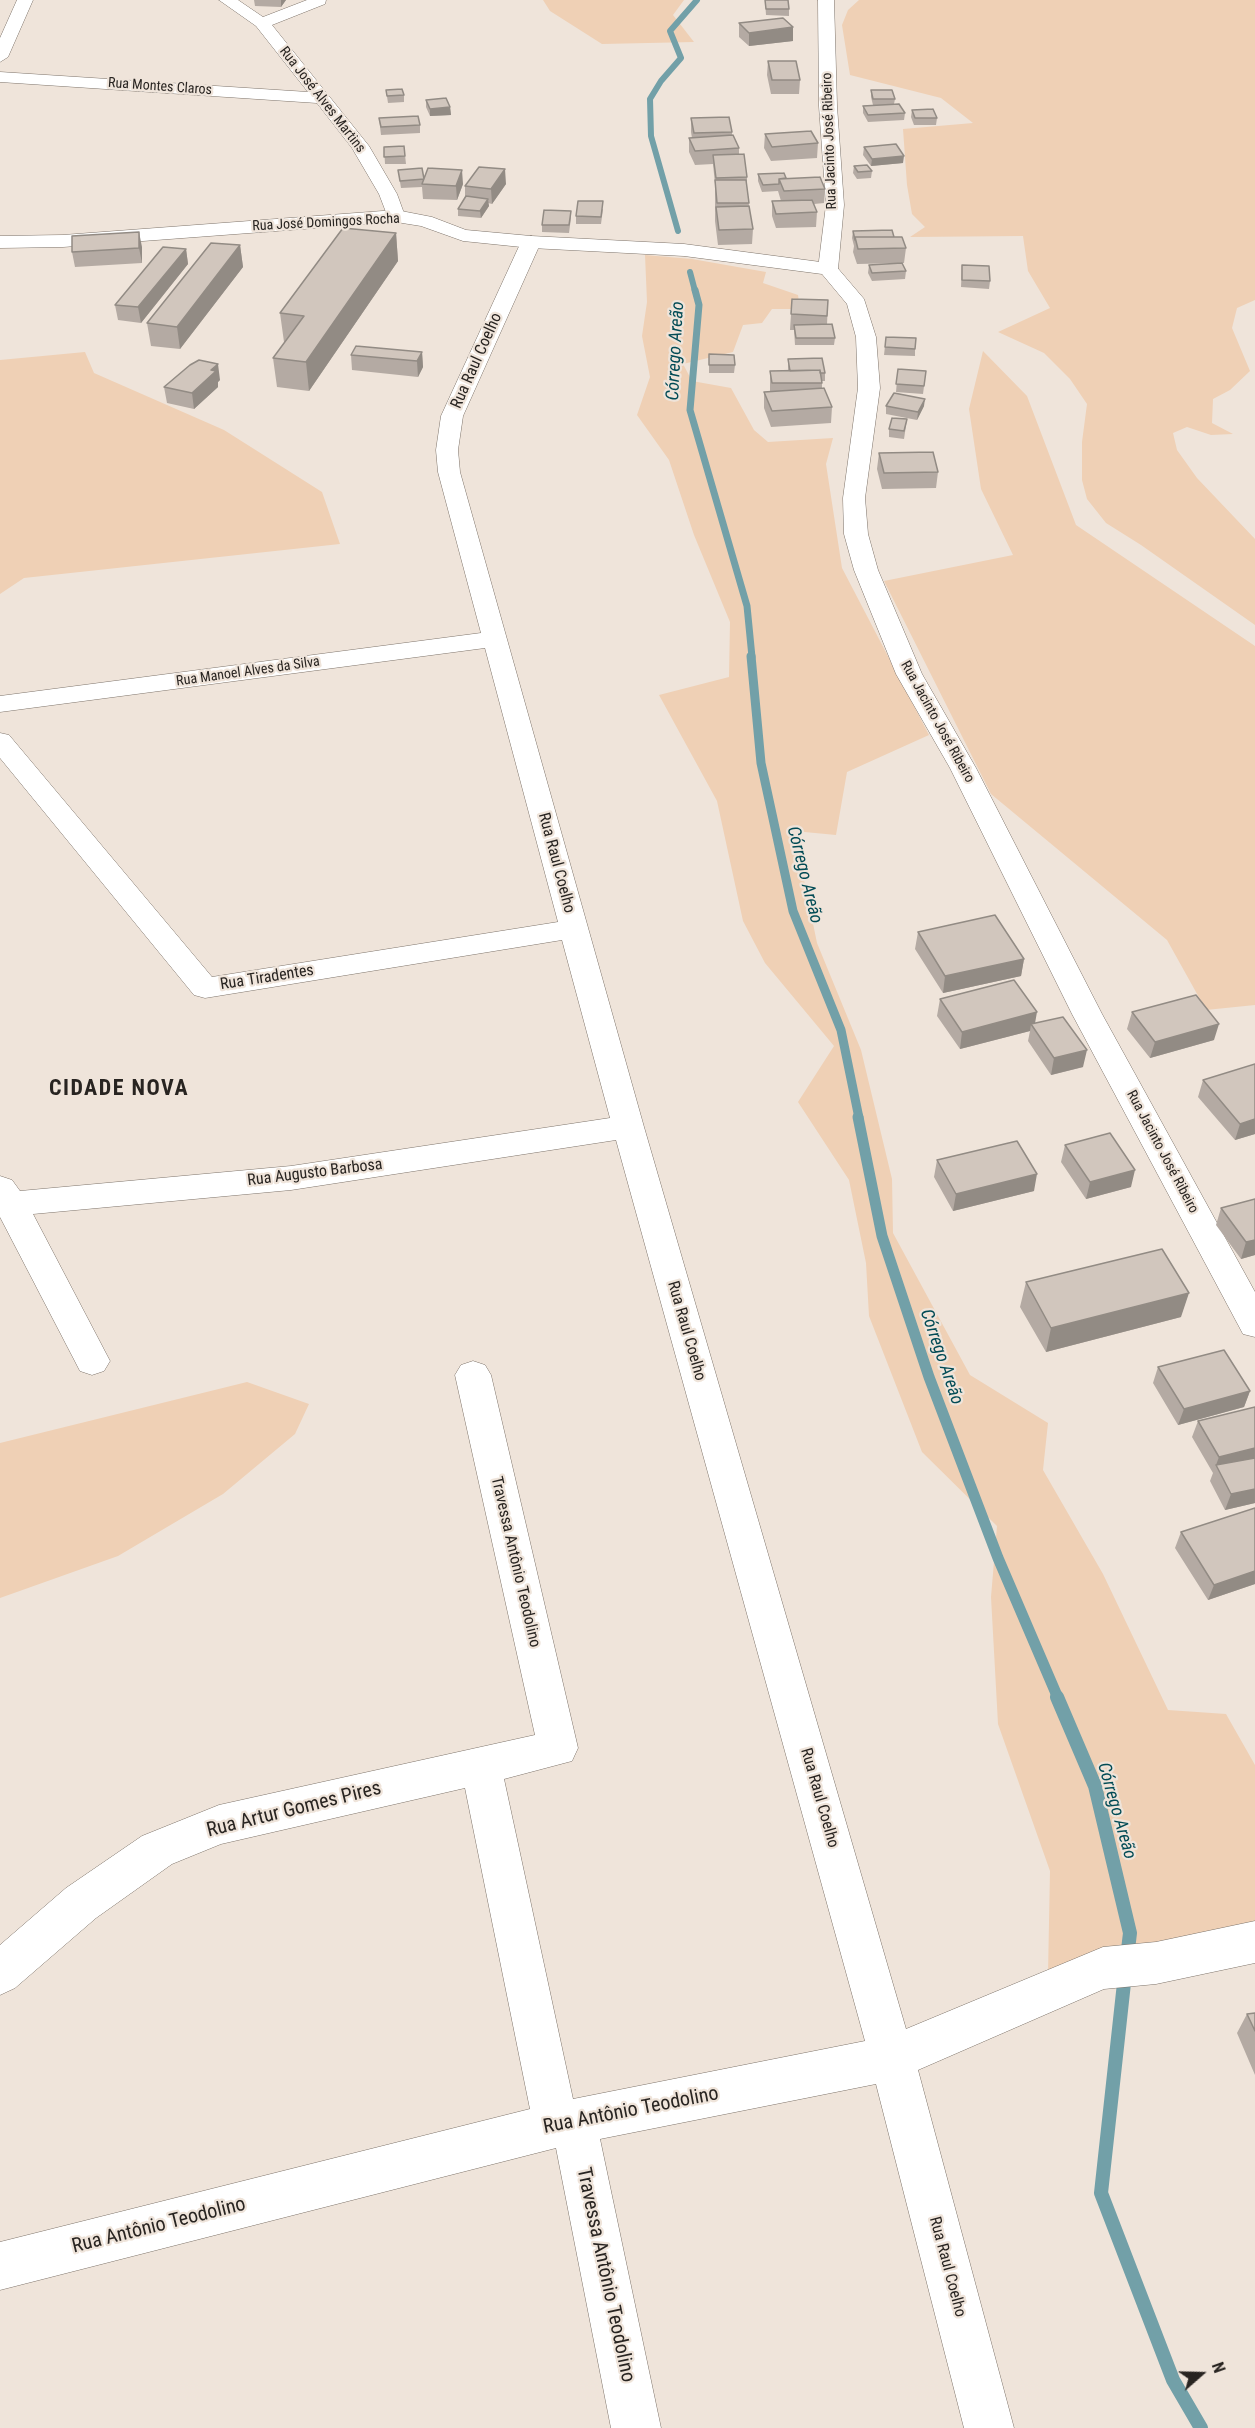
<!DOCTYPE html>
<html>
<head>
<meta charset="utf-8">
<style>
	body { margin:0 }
	#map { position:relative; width:1255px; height:2428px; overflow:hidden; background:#efe4da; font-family:"Roboto Condensed",sans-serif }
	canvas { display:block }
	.north { position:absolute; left:1171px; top:2344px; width:60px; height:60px; -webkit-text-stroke:4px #efe4da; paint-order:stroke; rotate:70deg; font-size:16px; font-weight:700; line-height:24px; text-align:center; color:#282421 }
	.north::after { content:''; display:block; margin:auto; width:21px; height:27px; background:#282421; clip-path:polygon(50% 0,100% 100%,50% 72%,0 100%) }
</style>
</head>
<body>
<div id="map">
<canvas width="1255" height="2428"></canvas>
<div class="north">N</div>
</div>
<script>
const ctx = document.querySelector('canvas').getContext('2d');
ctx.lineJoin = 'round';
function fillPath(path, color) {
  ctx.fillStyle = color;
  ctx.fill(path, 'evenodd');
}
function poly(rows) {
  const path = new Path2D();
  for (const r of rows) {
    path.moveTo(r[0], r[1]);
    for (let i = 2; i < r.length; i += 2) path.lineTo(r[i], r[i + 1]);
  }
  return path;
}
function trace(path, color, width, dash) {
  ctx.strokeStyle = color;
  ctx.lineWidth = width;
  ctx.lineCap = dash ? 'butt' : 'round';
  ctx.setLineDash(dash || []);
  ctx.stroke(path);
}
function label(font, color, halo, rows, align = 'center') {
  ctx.font = font + ' "Roboto Condensed",sans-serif';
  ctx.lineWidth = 4.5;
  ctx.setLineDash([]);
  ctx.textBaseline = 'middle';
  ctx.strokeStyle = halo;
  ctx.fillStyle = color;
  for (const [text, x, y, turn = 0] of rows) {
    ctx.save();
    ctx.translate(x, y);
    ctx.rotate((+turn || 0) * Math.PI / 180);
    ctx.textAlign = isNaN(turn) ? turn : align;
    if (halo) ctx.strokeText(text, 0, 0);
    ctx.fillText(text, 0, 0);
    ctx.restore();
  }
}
fillPath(poly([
	[543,0,684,0,673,15,694,42,602,44,550,11],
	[859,0,1255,0,1255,300,1237,308,1232,328,1250,371,1230,390,1213,399,1212,423,1233,434,1211,435,1187,427,1173,433,1177,450,1197,478,1255,539,1255,625,1141,545,1106,523,1087,499,1082,480,1082,442,1087,404,1070,379,1044,353,998,332,1050,308,1028,271,1023,236,910,237,925,227,912,214,907,185,903,129,973,123,941,98,850,75,842,25,848,10],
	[645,255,692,259,766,272,763,283,798,295,800,309,772,309,762,323,743,325,733,352,683,364,692,381,731,388,754,430,768,442,833,438,826,464,842,568,929,735,847,772,836,835,794,831,817,943,861,1050,892,1179,893,1233,970,1375,1048,1423,1043,1470,1103,1574,1168,1710,1226,1714,1255,1765,1255,1927,1048,1974,1050,1871,998,1724,991,1597,997,1526,922,1452,869,1316,866,1263,849,1180,798,1102,834,1046,765,963,743,921,717,801,659,695,729,677,730,622,694,535,669,460,637,415,650,377,642,336,647,302],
	[983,351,1027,396,1076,525,1255,646,1255,1005,1206,1010,1167,940,991,794,884,581,1013,555,981,489,969,409],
	[85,352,94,373,224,430,322,492,340,544,24,578,0,594,0,360],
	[247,1382,309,1404,295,1434,223,1494,118,1556,0,1598,0,1443]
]), '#efd0b5');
trace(poly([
	[678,231,651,136,650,99,661,81,681,58,670,31,697,0],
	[690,272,695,291]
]), '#72a0a8', 6);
trace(poly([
	[695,290,699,305,690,410,747,606,752,657]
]), '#72a0a8', 7);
trace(poly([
	[751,656,761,763,793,911,841,1030,859,1118]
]), '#72a0a8', 9);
trace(poly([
	[858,1117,882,1236,929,1377,998,1558,1058,1698]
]), '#72a0a8', 11);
trace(poly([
	[1057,1697,1095,1786,1130,1933,1127,1958],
	[1125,1974,1101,2193,1173,2380,1201,2428]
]), '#72a0a8', 14);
const minor = poly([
	[17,0,33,0,8,57,0,62,0,38,17,0],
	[219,0,238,0,263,17,307,0,326,0,325,4,272,25,369,146,397,194,405,216,403,220,389,220,379,194,352,148,317,103,0,82,0,72,308,92,256,26,219,0],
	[818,0,834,0,837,106,844,205,838,269,835,273,828,275,821,273,818,269,826,205,819,106,818,0],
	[531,236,538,238,541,242,463,416,458,450,460,472,644,1127,906,2029,1103,1947,1156,1942,1255,1921,1255,1963,1156,1984,1104,1989,918,2070,1014,2428,964,2428,876,2084,600,2139,661,2428,611,2428,556,2148,0,2290,0,2242,530,2109,465,1788,221,1844,172,1864,96,1918,15,1988,0,1995,0,1945,66,1888,142,1836,219,1805,535,1735,455,1375,461,1365,473,1361,485,1365,491,1375,578,1748,572,1761,504,1779,573,2099,865,2041,616,1140,291,1190,33,1214,110,1361,104,1371,92,1375,80,1371,0,1217,0,1176,12,1180,20,1191,291,1166,610,1118,562,940,205,998,194,995,0,758,0,733,9,735,212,977,558,922,485,648,0,712,0,696,481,633,438,472,436,450,441,416,521,242,524,238,531,236]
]);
const tertiary = poly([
	[396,210,432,217,466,230,531,236,684,244,828,263,835,265,864,299,876,337,880,388,865,498,868,534,878,570,922,674,976,768,1102,1014,1255,1292,1255,1337,1243,1334,1072,1014,950,768,896,674,854,570,844,534,843,498,858,388,856,337,847,304,822,274,684,256,531,248,463,241,421,226,396,222,63,247,0,248,0,236,63,235,396,210]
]);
trace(minor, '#7e746b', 1);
trace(tertiary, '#7e746b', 1);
fillPath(minor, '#fff');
fillPath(tertiary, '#fff');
fillPath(poly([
	[254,0,286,0,281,7,255,6],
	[765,0,789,9,789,16,766,15],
	[739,23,793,41,749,46,739,37],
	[768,61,800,80,799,94,771,94,767,75],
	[386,90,404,95,404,102,388,103],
	[871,90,895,99,894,104,905,113,904,120,868,122,863,113,863,106,873,105,871,97],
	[426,100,450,107,451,115,430,116,426,107],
	[912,110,937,118,936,125,914,125,911,117],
	[379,118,420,125,420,133,381,135],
	[691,118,732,132,732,135,739,148,739,154,747,177,747,186,749,206,753,229,752,244,718,245,715,221,715,184,713,164,695,165,689,152,689,138,692,138,691,132],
	[765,134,818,143,817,158,771,161,764,148],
	[404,146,406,164,385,164,384,147],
	[864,147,903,163,871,166,863,155],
	[854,166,872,171,871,178,857,179,853,173],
	[398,170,424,178,463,184,457,200,423,199,422,187,401,188],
	[758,174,786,178,825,189,824,203,814,204,817,212,816,227,776,228,772,216,772,201,781,201,778,191,762,192,758,181],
	[506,184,492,204,488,203,489,206,481,218,458,216,458,209,465,197,465,186],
	[603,209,601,224,576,224,576,216],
	[571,211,571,218,569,233,542,232,542,225],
	[853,231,894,237,906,248,904,263,857,264,853,252,854,246,852,238],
	[396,233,398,261,309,391,277,387,273,358,285,342,284,342,280,313],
	[240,245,243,267,180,349,151,346,147,323],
	[142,247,142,263,75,267,72,252],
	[186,249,188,264,141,323,118,320,115,305],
	[869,265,906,271,905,279,872,281,868,273],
	[962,265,990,281,989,289,961,287],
	[792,299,828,300,827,325,835,338,834,345,795,345,794,330,790,330],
	[886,337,915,349,915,356,884,355],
	[422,352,423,367,418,377,352,370,351,355],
	[709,354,735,365,734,373,709,373],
	[788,359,825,373,825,381,822,381,822,388,832,407,831,423,771,427,764,408,764,392,770,392,770,371,788,371],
	[898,369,926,371,923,394,896,392],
	[220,380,218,382,218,387,194,409,167,403,164,387],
	[886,406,924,406,917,420,886,414],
	[907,419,904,439,889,437,889,429],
	[879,453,938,472,936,488,882,489,877,469],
	[918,932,1024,959,1021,976,943,993,915,949],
	[940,999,1035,1023,1083,1067,1051,1075,1028,1041,1030,1031,960,1049,937,1016],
	[1132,1012,1214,1040,1150,1058,1127,1029],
	[1203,1080,1255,1134,1235,1140,1198,1097],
	[1065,1145,1131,1187,1086,1199,1061,1162],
	[937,1160,1034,1191,953,1211,934,1177],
	[1255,1199,1255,1255,1241,1259,1216,1225,1221,1208],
	[1026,1282,1181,1317,1046,1352,1020,1307],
	[1158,1367,1250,1391,1244,1407,1178,1425,1153,1383],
	[1255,1407,1255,1503,1225,1510,1210,1481,1213,1473,1192,1437,1198,1421],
	[1255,1508,1255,1584,1208,1600,1175,1548,1181,1532],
	[1255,2013,1255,2075,1237,2033,1247,2014]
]), '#b4aaa3');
fillPath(poly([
	[281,0,286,0,281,7],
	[793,27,793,41,749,46,749,33],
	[450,107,451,115,430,116,430,109],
	[904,156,903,163,871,166,872,159],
	[505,169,506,184,492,204,491,189],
	[462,170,463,184,457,200,456,186],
	[488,199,489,206,481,218,480,211],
	[139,232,142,247,142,263,139,248],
	[396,233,398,261,309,391,306,362],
	[240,245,243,267,180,349,177,327],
	[186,249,188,264,141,323,138,307],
	[422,352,423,367,418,377,417,361],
	[218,364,220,380,218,382,218,387,194,409,192,393,211,370],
	[925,399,924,406,917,420,918,412],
	[1024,959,1021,976,943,993,945,976],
	[1037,1012,1034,1029,1031,1024,1030,1031,960,1049,962,1032],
	[1219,1024,1214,1040,1150,1058,1155,1042],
	[1087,1050,1083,1067,1051,1075,1054,1058],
	[1255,1119,1255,1134,1235,1140,1240,1124],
	[1135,1170,1131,1187,1086,1199,1090,1182],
	[1037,1174,1034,1191,953,1211,956,1194],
	[1255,1240,1255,1255,1241,1259,1246,1242],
	[1189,1293,1181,1317,1046,1352,1051,1328],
	[1250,1391,1244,1407,1178,1425,1184,1409],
	[1255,1448,1255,1463,1216,1465,1213,1473,1219,1457],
	[1255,1489,1255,1503,1225,1510,1231,1494],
	[1255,1571,1255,1584,1208,1600,1214,1585]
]), '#928b84');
const building = poly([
	[765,0,788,0,789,9,766,9,765,0],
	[783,18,793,27,749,33,739,23,783,18],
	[768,61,796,61,800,80,772,80,768,61],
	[402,89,404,95,387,96,386,90,402,89],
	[871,90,892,90,895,99,873,99,871,90],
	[446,98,450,107,430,109,426,100,446,98],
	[899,104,905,113,868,115,863,106,899,104],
	[933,109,937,118,915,118,912,110,933,109],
	[418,116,420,125,381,127,379,118,418,116],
	[729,117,732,132,694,133,691,118,729,117],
	[811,131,818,143,772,147,765,134,811,131],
	[733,135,739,148,695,151,689,138,733,135],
	[896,144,904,156,872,159,864,147,896,144],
	[404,146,405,156,384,157,384,147,404,146],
	[744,154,747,177,716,178,713,155,744,154],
	[867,165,872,171,858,172,854,166,867,165],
	[479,167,505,169,491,189,465,186,479,167],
	[422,168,424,179,400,181,398,170,422,168],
	[428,168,462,170,456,186,422,184,428,168],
	[784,173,786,178,779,179,779,184,763,185,758,174,784,173],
	[820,177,825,189,784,191,779,179,820,177],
	[715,180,746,180,749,203,717,203,715,180],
	[466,196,488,199,480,211,458,209,466,196],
	[812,200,817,212,776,214,772,201,812,200],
	[578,201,603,201,601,217,576,216,578,201],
	[749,206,753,229,719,230,716,207,749,206],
	[544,210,571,211,569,225,542,225,544,210],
	[343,228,396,233,306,362,273,358,304,316,280,313,343,228],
	[892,230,894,237,855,237,855,240,853,231,892,230],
	[139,232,139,248,72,252,72,236,139,232],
	[855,237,902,237,906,248,858,249,855,237],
	[211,243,240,245,177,327,147,323,211,243],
	[163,247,186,249,138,307,115,305,163,247],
	[902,263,906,271,872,273,869,265,902,263],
	[962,265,989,266,990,281,962,280,962,265],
	[792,299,828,300,827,316,791,314,792,299],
	[832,324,835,338,796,338,794,325,832,324],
	[886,337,916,338,915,349,885,347,886,337],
	[356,346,422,352,417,361,351,355,356,346],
	[709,354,734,355,735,365,709,365,709,354],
	[822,358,825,373,820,373,820,370,790,371,788,359,822,358],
	[199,360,218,364,211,370,216,371,192,393,164,387,190,365,199,360],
	[898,369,926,371,924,386,896,384,898,369],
	[820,370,822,383,772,383,770,371,820,370],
	[824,388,832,407,772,411,764,392,824,388],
	[894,393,925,399,918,412,886,406,894,393],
	[892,418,907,419,904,431,889,429,892,418],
	[933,452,938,472,884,473,879,453,933,452],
	[995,915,1024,959,945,976,918,932,995,915],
	[1014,980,1037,1012,962,1032,940,999,1014,980],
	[1196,995,1219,1024,1155,1042,1132,1012,1196,995],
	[1063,1017,1087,1050,1054,1058,1031,1024,1063,1017],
	[1255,1064,1255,1119,1240,1124,1203,1080,1255,1064],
	[1110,1133,1135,1170,1090,1182,1065,1145,1110,1133],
	[1017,1141,1037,1174,956,1194,937,1160,1017,1141],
	[1255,1199,1255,1240,1246,1242,1221,1208,1255,1199],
	[1162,1249,1189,1293,1051,1328,1026,1282,1162,1249],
	[1224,1350,1250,1391,1184,1409,1158,1367,1224,1350],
	[1255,1407,1255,1448,1219,1457,1198,1421,1255,1407],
	[1255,1458,1255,1489,1231,1494,1216,1465,1255,1458],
	[1255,1508,1255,1571,1214,1585,1181,1532,1255,1508],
	[1255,2013,1255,2031,1247,2014,1255,2013]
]);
fillPath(building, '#d1c6bd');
trace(building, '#928b84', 1.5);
label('14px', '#282421', '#efe4da', [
	["Rua Montes Claros",160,87,4],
	["Rua José Alves Martins",322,100,52],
	["Rua Jacinto José Ribeiro",830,141,-92],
	["Rua José Domingos Rocha",326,223,-3],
	["Rua Manoel Alves da Silva",248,672,-8],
	["Rua Jacinto José Ribeiro",937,722,61],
	["Rua Jacinto José Ribeiro",1162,1152,62]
]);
label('16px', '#282421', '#efe4da', [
	["Rua Raul Coelho",477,361,-66],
	["Rua Raul Coelho",556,863,75],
	["Rua Tiradentes",267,978,-9],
	["Rua Augusto Barbosa",315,1173,-7],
	["Rua Raul Coelho",686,1331,74],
	["Travessa Antônio Teodolino",515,1562,77],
	["Rua Raul Coelho",819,1798,74],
	["Rua Raul Coelho",947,2267,75]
]);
label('italic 18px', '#024b55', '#efe4da', [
	["Córrego Areão",676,351,-87],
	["Córrego Areão",804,875,76],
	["Córrego Areão",941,1357,71],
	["Córrego Areão",1116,1811,74]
]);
label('20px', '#282421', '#efe4da', [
	["Rua Artur Gomes Pires",294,1810,-14],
	["Rua Antônio Teodolino",631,2111,-11],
	["Rua Antônio Teodolino",159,2226,-14],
	["Travessa Antônio Teodolino",605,2275,78]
]);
ctx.letterSpacing = '1.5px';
label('bold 22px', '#282421', '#efe4da', [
	["CIDADE NOVA",119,1089]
]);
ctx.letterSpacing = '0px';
</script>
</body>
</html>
